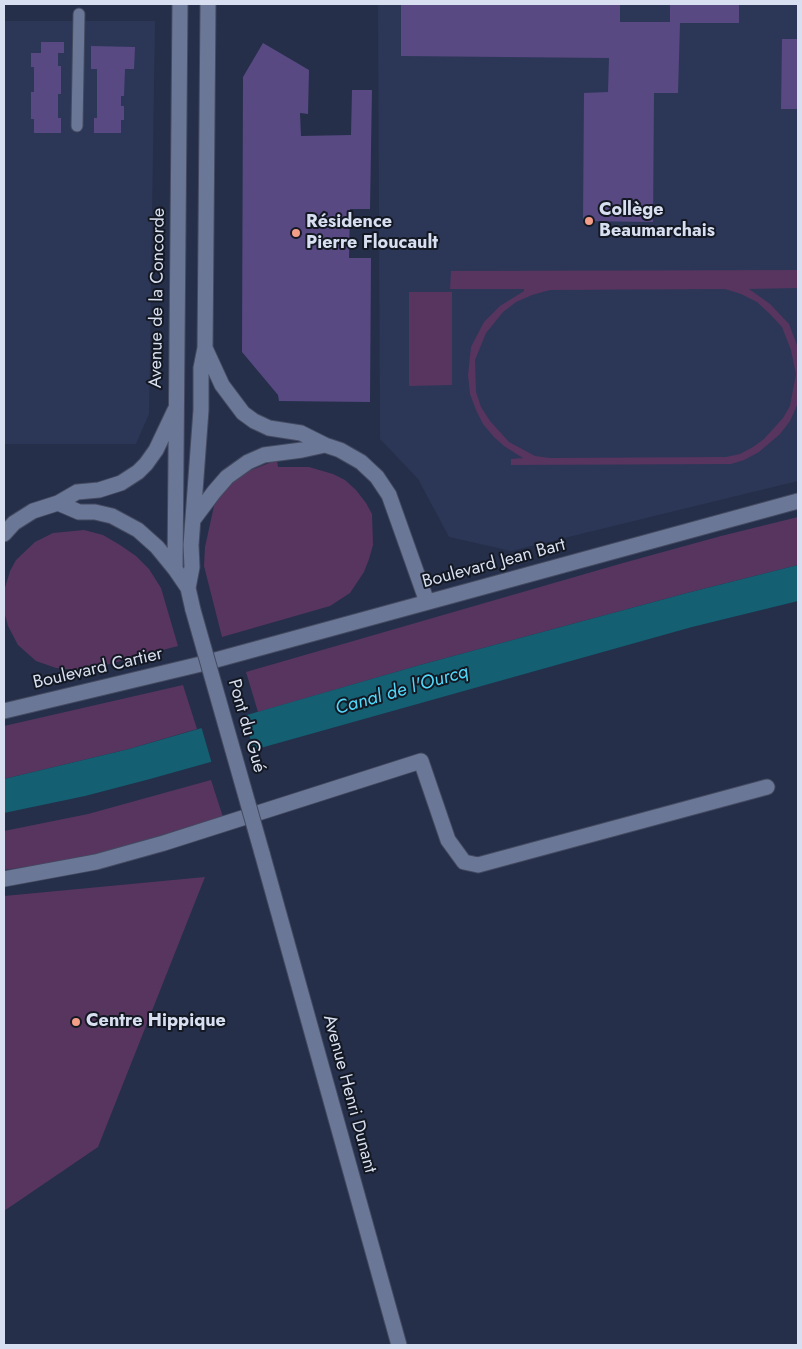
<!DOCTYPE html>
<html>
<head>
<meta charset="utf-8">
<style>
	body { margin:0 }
	#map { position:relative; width:802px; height:1349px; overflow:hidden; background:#252f49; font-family:Jost,sans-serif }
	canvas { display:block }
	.frame { position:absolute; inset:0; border:5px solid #d8dff0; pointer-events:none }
</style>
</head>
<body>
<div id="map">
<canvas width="802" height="1349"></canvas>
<div class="frame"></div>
</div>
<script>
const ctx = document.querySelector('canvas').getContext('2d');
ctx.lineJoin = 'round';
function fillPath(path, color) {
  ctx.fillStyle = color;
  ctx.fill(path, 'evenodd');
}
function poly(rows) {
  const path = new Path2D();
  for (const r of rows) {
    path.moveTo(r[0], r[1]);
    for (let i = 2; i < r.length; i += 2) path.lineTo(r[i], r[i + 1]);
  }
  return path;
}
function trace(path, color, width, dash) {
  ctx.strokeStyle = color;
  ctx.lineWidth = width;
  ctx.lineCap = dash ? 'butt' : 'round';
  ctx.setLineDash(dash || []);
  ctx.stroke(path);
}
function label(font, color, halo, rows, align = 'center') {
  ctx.font = font + ' Jost,sans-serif';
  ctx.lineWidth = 4;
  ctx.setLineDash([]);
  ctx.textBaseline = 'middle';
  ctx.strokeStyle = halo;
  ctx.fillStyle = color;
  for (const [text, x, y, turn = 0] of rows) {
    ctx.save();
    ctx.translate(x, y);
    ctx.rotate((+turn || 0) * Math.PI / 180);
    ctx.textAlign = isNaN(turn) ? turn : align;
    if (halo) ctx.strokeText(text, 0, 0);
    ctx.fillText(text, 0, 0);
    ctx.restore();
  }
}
fillPath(poly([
	[378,4,798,4,798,481,511,551,449,537,418,479,380,439],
	[4,21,155,21,149,414,136,444,4,444]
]), '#2c3757');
fillPath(poly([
	[798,270,798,288,749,289,770,304,789,324,798,348,798,403,790,421,780,434,759,452,744,460,731,464,511,465,511,459,523,458,504,446,494,437,483,424,476,410,470,394,468,375,471,347,484,322,500,306,524,291,524,289,450,289,451,271],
	[725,289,741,294,757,302,771,315,782,327,791,350,796,374,790,406,783,418,764,439,753,447,740,454,726,457,550,458,535,456,509,442,490,421,481,407,476,392,475,360,486,333,503,312,516,302,532,295,550,290],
	[409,292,452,292,452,385,409,386],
	[277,460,278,467,309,467,333,474,345,480,356,490,366,503,372,514,373,545,369,559,364,572,350,593,330,606,222,637,204,566,205,547,214,506,229,484,251,470],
	[798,517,798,565,687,593,420,665,258,712,246,672,623,563,721,536],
	[84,530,103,535,120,545,136,556,149,569,161,588,178,646,83,671,56,668,36,661,18,645,8,626,4,611,4,591,10,571,16,560,35,542,53,533],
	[183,685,197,729,129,749,4,779,4,726],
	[211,780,223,817,81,859,4,870,4,831,88,814],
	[205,877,98,1147,4,1211,4,896]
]), '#57355f');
fillPath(poly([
	[798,565,798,601,692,627,150,779,85,796,4,813,4,779,129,749,420,665,687,593]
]), '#145f71');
fillPath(poly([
	[243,713,254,752,212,764,201,726]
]), '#252f49');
fillPath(poly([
	[401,4,620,4,620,22,670,22,670,4,739,4,739,23,680,23,678,93,654,93,653,222,583,221,584,93,608,92,609,58,401,56],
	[782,39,798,39,798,109,781,109],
	[41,42,64,42,64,53,58,53,58,66,61,66,61,94,58,94,58,118,61,118,61,133,34,133,34,119,31,119,31,92,34,92,34,67,31,67,31,53,41,53],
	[263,43,309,70,308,114,300,113,301,136,351,135,352,90,372,90,370,209,350,209,349,258,371,258,370,402,279,401,278,395,242,352,243,77],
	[91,46,135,47,134,69,125,69,124,96,121,96,121,106,124,106,124,120,121,120,121,133,94,133,94,118,97,118,97,69,91,69]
]), '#584983');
const service = poly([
	[77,126,79,14]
]);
const minor = poly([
	[4,879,96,862,164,843,421,761,448,840,464,862,478,865,767,787]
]);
const tertiary = poly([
	[205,348,222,385,243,413,254,421,269,428,301,433,325,445,340,450,361,462,377,477,389,495,427,602],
	[58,503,79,512,95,512,112,516,138,530,157,547,175,569,188,588,193,610],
	[193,520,214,492,227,477,248,462,264,455,302,450,325,445],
	[4,534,14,523,33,511,58,503,77,492,99,490,121,483,138,472,146,464,156,450,175,410],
	[175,569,180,4],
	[188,588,192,567,191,545,201,410,201,368,205,348,208,4],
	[4,711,201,664,798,501],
	[262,853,399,1345]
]);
trace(service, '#434a60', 13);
trace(minor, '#434a60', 17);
trace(tertiary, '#434a60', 17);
trace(service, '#6b7796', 11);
trace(minor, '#6b7796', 15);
trace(tertiary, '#6b7796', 15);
const tertiaryBridge = poly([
	[193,610,262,853]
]);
trace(tertiaryBridge, '#434a60', 17, []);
trace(tertiaryBridge, '#6b7796', 15);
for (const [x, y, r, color] of [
	[589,221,5,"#f49e88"],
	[296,233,5,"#f49e88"],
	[76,1022,5,"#f49e88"]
]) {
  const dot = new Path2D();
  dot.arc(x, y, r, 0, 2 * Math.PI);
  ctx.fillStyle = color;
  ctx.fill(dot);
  trace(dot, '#131823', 2);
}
label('bold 18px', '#d8dff0', '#131823', [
	["Collège",599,211],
	["Beaumarchais",599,232],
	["Résidence",306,223],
	["Pierre Floucault",306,244],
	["Centre Hippique",86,1022]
], 'left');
label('18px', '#d8dff0', '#131823', [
	["Avenue de la Concorde",158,298,-89],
	["Boulevard Jean Bart",494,564,-15],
	["Boulevard Cartier",98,669,-13],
	["Pont du Gué",246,726,74],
	["Avenue Henri Dunant",349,1094,75]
]);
label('italic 19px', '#51d7f8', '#131823', [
	["Canal de l'Ourcq",402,691,-16]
]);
</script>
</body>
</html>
